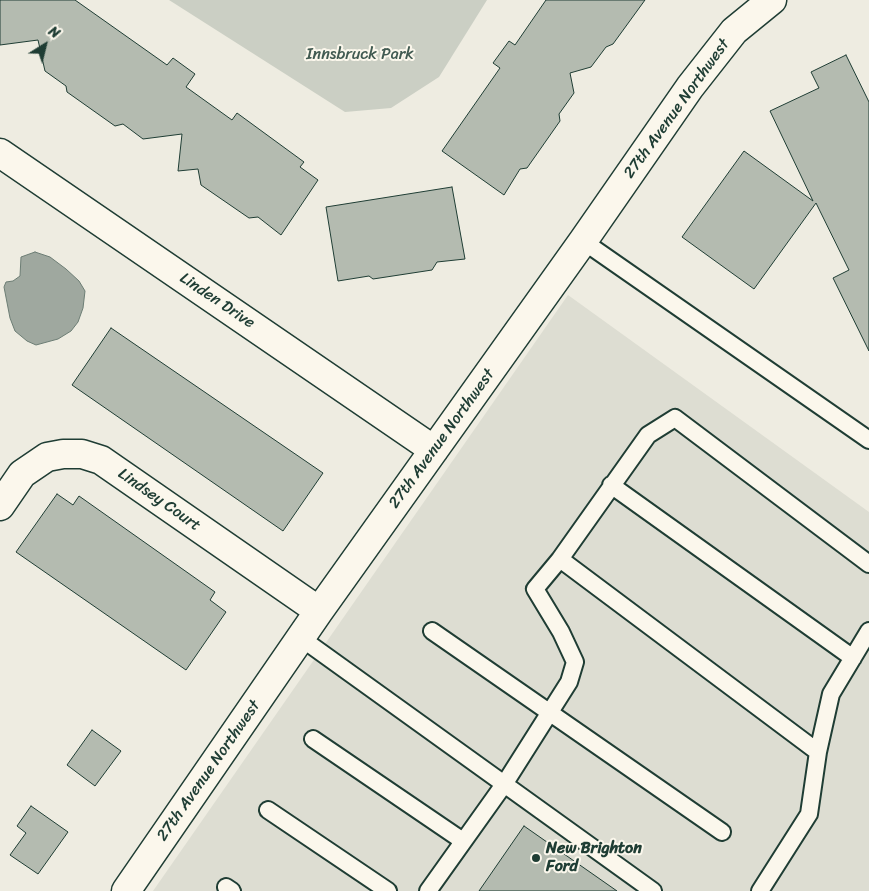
<!DOCTYPE html>
<html>
<head>
<meta charset="utf-8">
<style>
	body { margin:0 }
	#map { position:relative; width:869px; height:891px; overflow:hidden; background:#eeece1; font-family:Sriracha,sans-serif }
	canvas { display:block }
	.north { position:absolute; left:20px; top:20px; width:50px; height:50px; -webkit-text-stroke:4px #fbf7ec; paint-order:stroke; rotate:36deg; font-size:14px; font-weight:700; line-height:20px; text-align:center; color:#1f3d34 }
	.north::after { content:''; display:block; margin:auto; width:18px; height:22px; background:#1f3d34; clip-path:polygon(50% 0,100% 100%,50% 72%,0 100%) }
</style>
</head>
<body>
<div id="map">
<canvas width="869" height="891"></canvas>
<div class="north">N</div>
</div>
<script>
const ctx = document.querySelector('canvas').getContext('2d');
ctx.lineJoin = 'round';
function fillPath(path, color) {
  ctx.fillStyle = color;
  ctx.fill(path, 'evenodd');
}
function poly(rows) {
  const path = new Path2D();
  for (const r of rows) {
    path.moveTo(r[0], r[1]);
    for (let i = 2; i < r.length; i += 2) path.lineTo(r[i], r[i + 1]);
  }
  return path;
}
function trace(path, color, width, dash) {
  ctx.strokeStyle = color;
  ctx.lineWidth = width;
  ctx.lineCap = dash ? 'butt' : 'round';
  ctx.setLineDash(dash || []);
  ctx.stroke(path);
}
function label(font, color, halo, rows, align = 'center') {
  ctx.font = font + ' Sriracha,sans-serif';
  ctx.lineWidth = 4;
  ctx.setLineDash([]);
  ctx.textBaseline = 'middle';
  ctx.strokeStyle = halo;
  ctx.fillStyle = color;
  for (const [text, x, y, turn = 0] of rows) {
    ctx.save();
    ctx.translate(x, y);
    ctx.rotate((+turn || 0) * Math.PI / 180);
    ctx.textAlign = isNaN(turn) ? turn : align;
    if (halo) ctx.strokeText(text, 0, 0);
    ctx.fillText(text, 0, 0);
    ctx.restore();
  }
}
fillPath(poly([
	[568,295,869,512,869,891,153,891]
]), '#ddddd2');
fillPath(poly([
	[169,0,487,0,439,77,391,108,345,112]
]), '#cbcfc4');
const water = poly([
	[35,252,50,257,66,269,79,281,85,291,83,308,78,322,71,331,58,339,36,345,27,341,15,331,10,318,4,287,6,282,13,281,20,276,21,257,35,252]
]);
fillPath(water, '#9fa89f');
trace(water, '#6c7d74', 1);
const building = poly([
	[0,0,75,0,167,65,173,58,195,74,186,87,232,120,237,113,304,162,300,167,318,180,281,235,258,217,249,218,201,185,198,169,178,171,182,134,143,139,123,124,115,126,67,92,66,86,45,71,38,40,0,45,0,0],
	[546,0,645,0,613,44,606,47,591,67,570,73,574,93,559,114,560,121,527,168,520,169,504,195,442,151,500,68,493,63,509,41,515,45,546,0],
	[846,55,869,102,869,351,833,278,849,270,816,203,754,289,682,237,744,151,813,201,770,111,819,88,811,72,846,55],
	[452,187,465,259,437,262,432,270,373,279,369,276,338,281,326,207,452,187],
	[111,328,323,473,283,531,72,385,111,328],
	[57,494,73,505,79,496,215,592,210,600,226,612,186,670,16,552,57,494],
	[92,730,121,751,95,786,67,765,92,730],
	[31,806,68,832,38,874,10,855,26,833,17,826,31,806],
	[524,826,617,891,479,891,524,826]
]);
fillPath(building, '#b4bbb0');
trace(building, '#1f3d34', 1);
const service = poly([
	[583,241,869,440],
	[611,485,853,658],
	[432,631,722,832],
	[301,638,653,891],
	[313,739,463,841],
	[818,752,560,559,648,435,675,418,869,564],
	[268,810,388,891],
	[226,887,232,891],
	[428,891,505,783,569,682,575,662,561,632,535,589,560,559],
	[760,891,809,814,818,752,831,694,869,631]
]);
const minor = poly([
	[0,153,434,450],
	[0,506,22,474,47,457,63,454,82,454,101,460,319,611],
	[126,891,319,611,583,241,690,87,734,31,772,0]
]);
trace(service, '#1f3d34', 20);
trace(minor, '#1f3d34', 31);
trace(service, '#fbf7ec', 16);
trace(minor, '#fbf7ec', 28);
for (const [x, y, r, color] of [
	[536,858,5,"#1f3d34"]
]) {
  const dot = new Path2D();
  dot.arc(x, y, r, 0, 2 * Math.PI);
  ctx.fillStyle = color;
  ctx.fill(dot);
  trace(dot, '#fbf7ec', 2);
}
label('16px', '#415a51', '#fbf7ec', [
	["Innsbruck Park",360,55]
]);
label('16px', '#1f3d34', '#fbf7ec', [
	["27th Avenue Northwest",677,109,-54],
	["Linden Drive",217,301,34],
	["27th Avenue Northwest",442,439,-54],
	["Lindsey Court",159,500,35],
	["27th Avenue Northwest",209,771,-55]
]);
label('bold 16px', '#1f3d34', '#fbf7ec', [
	["New Brighton",546,849],
	["Ford",546,867]
], 'left');
</script>
</body>
</html>
